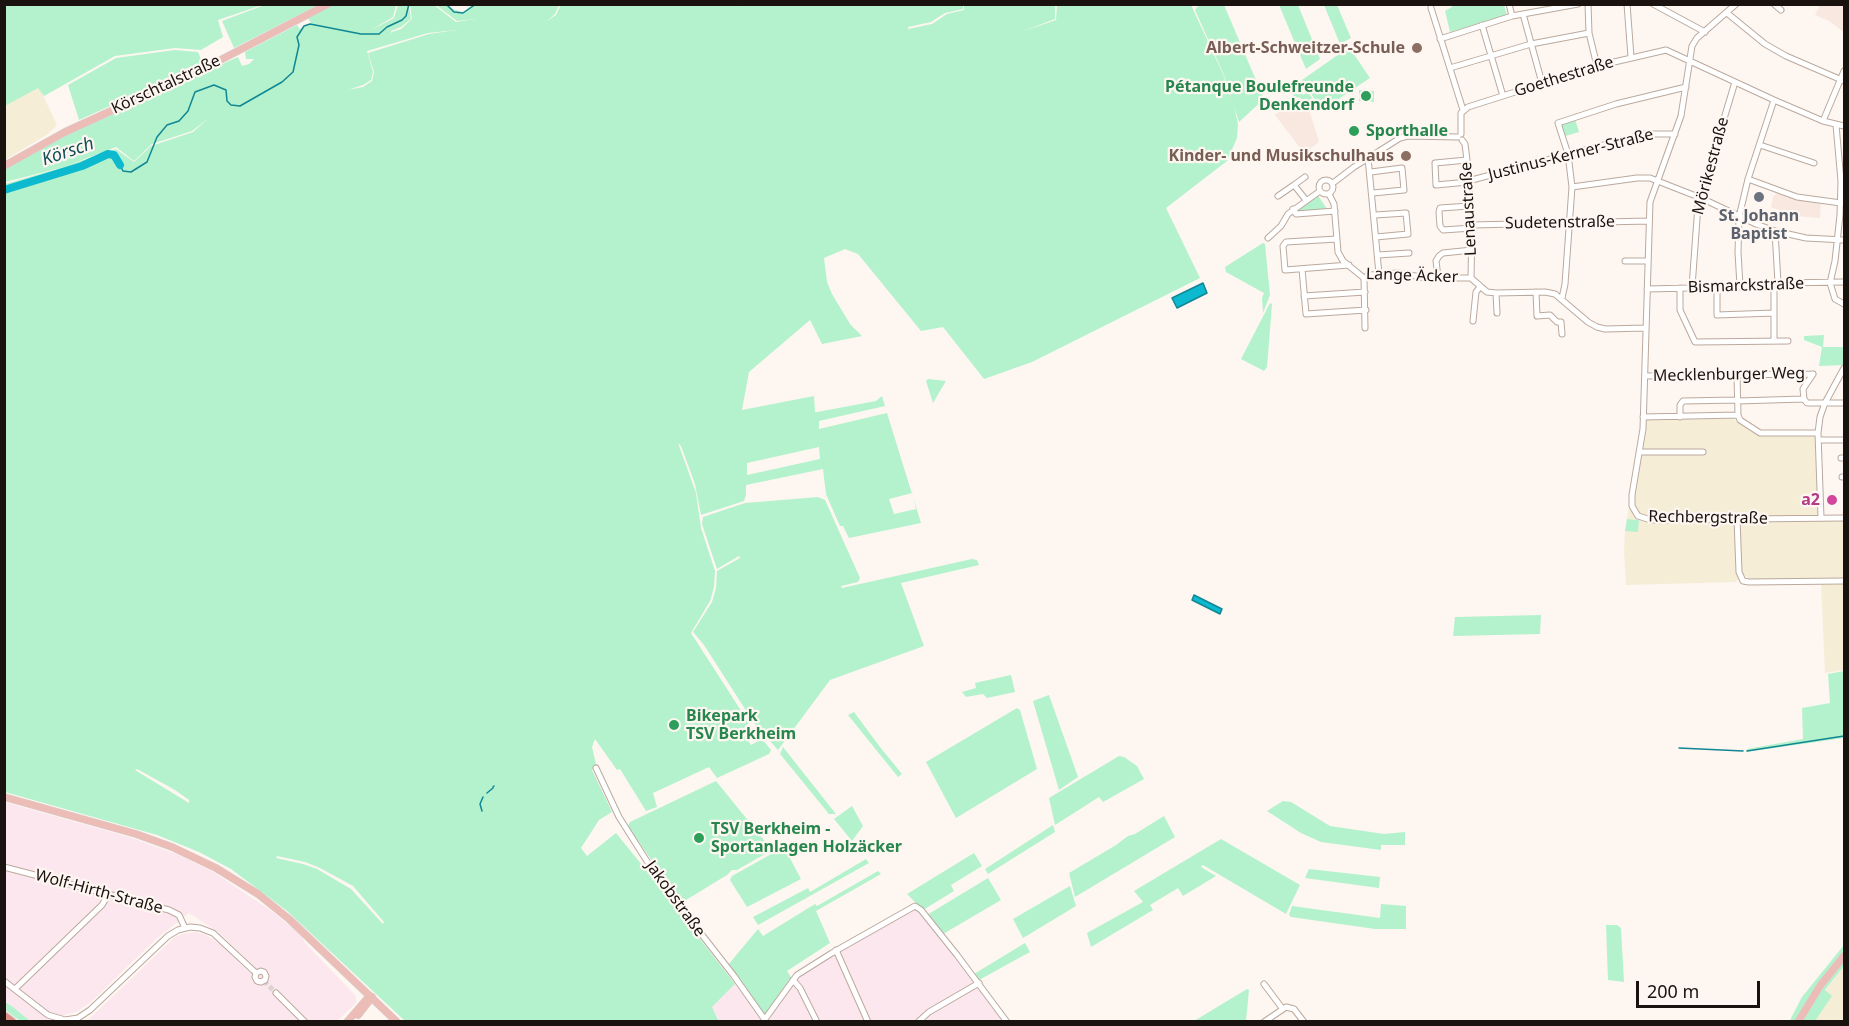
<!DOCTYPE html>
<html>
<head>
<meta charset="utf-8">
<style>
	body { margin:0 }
	#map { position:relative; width:1849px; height:1026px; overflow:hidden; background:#fef6f1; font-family:"Noto Sans",sans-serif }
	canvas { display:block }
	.frame { position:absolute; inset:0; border:6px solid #19120e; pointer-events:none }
	.scale { position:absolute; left:1636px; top:981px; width:124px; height:27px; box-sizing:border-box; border:3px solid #19120e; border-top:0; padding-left:8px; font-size:18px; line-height:21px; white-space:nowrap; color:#19120e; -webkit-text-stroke:4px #fef6f1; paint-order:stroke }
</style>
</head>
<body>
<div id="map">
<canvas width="1849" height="1026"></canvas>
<div class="frame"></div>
<div class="scale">200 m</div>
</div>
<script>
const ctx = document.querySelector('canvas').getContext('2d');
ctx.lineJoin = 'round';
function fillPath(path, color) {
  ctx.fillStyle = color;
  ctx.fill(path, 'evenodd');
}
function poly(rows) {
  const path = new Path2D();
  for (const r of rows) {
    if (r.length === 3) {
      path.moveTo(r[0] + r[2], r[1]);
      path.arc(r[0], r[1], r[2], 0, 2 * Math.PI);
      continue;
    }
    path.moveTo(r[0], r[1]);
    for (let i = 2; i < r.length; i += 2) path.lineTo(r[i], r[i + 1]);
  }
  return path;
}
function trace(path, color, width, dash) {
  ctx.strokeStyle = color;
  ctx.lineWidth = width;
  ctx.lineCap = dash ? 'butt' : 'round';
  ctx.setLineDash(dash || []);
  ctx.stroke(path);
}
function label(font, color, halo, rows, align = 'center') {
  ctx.font = font + ' "Noto Sans",sans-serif';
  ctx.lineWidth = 4.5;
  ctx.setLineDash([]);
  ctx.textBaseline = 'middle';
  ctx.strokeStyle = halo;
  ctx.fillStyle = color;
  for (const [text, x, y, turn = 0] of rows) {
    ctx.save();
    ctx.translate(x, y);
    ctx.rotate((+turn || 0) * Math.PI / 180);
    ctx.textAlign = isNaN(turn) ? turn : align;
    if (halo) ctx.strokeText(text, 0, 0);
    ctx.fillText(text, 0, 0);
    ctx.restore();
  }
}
fillPath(poly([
	[4,802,129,837,179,855,210,870,273,912,296,931,304,940,304,942,356,996,356,1003,337,1021,87,1021,174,938,182,934,196,932,206,935,220,944,249,972,255,967,219,933,189,913,156,939,91,1002,76,1012,64,1015,64,1021,30,1021,5,1001],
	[914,909,923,915,1004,1022,764,1022,799,976,832,955],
	[735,984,762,1021,719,1021,712,1007]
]), '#fce7ee');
fillPath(poly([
	[39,87,57,125,48,134,5,160,5,106],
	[1641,419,1734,419,1750,431,1766,436,1820,436,1824,520,1844,520,1844,670,1825,673,1821,584,1751,580,1744,575,1735,582,1626,585,1624,551,1625,531,1638,531,1639,520,1627,519,1640,441],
	[1844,966,1844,1021,1815,1022,1825,991]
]), '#f6edd7');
fillPath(poly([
	[1820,5,1844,5,1844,32,1829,21,1815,15],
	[1300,97,1310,113,1319,142,1304,153,1275,115],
	[1778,192,1821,201,1820,218,1796,216,1771,207,1773,197]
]), '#f8e8df');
fillPath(poly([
	[5,4,262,4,262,5,218,20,223,37,201,50,175,48,115,56,44,96,38,88,5,106],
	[267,4,318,5,234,48,222,21],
	[333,4,396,5,393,17,369,31,394,18,398,5,409,5,411,19,401,27,391,31,392,34,392,32,401,29,412,19,410,4,434,5,456,22,476,19,457,21,436,5,447,5,455,10,463,12,472,5,559,5,555,14,547,21,556,15,561,4,608,4,608,6,609,4,734,4,740,8,736,5,963,5,963,9,945,13,931,22,908,27,908,29,932,24,947,14,964,10,964,5,1055,5,1055,19,1021,32,1056,20,1057,5,1191,5,1223,74,1234,106,1238,124,1237,138,1227,161,1166,208,1200,278,1032,362,984,379,943,327,921,331,858,254,845,249,824,258,827,282,832,294,850,324,862,336,822,344,810,320,749,372,742,410,814,396,815,412,817,412,876,401,882,396,885,406,819,421,819,429,887,413,921,523,849,538,843,526,840,526,826,494,823,469,746,485,746,495,744,501,701,515,695,484,681,446,678,443,696,493,701,528,715,571,714,587,710,601,691,633,749,723,737,734,731,737,731,740,743,734,751,745,762,739,771,750,769,754,717,778,709,767,653,793,657,807,646,811,620,769,617,770,595,739,592,747,596,764,592,770,612,812,599,820,581,848,587,856,616,833,655,881,735,984,712,1007,719,1022,467,1022,466,1020,464,1022,405,1021,287,911,231,869,199,852,157,835,5,792,5,184,64,167,5,182,4,169,89,123,238,57,242,66,249,64,254,59,246,59,245,52,297,25,300,29,311,23,308,18],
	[457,30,429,34,368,53,374,72,372,81,363,87,348,90,363,85,371,80,373,72,367,51,428,33],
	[209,118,193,132,151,146,134,162,116,149,69,165,116,147,134,161,152,144,192,131],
	[819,447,820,459,747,475,747,463],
	[912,493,916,509,894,514,889,499],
	[137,769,175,790,189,800,189,803,135,770],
	[277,856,305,862,320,868,353,886,384,922,383,924,351,889,317,869,303,864,276,858],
	[1199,5,1224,5,1264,99,1239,122,1224,75,1195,10],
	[1279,5,1298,5,1320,59,1306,69],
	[1324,5,1337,5,1351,38,1340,44],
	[1455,5,1504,5,1507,15,1450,32,1445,11],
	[1349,47,1370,78,1322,110,1302,80],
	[175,50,198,52,203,64,79,120,68,85,116,58],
	[1295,79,1303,95,1308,92,1318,107,1310,112,1300,97,1295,98,1287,85],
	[1359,90,1374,91,1374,102,1359,101],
	[1575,119,1579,132,1565,136,1561,124],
	[1317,194,1327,209,1296,212,1295,210],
	[1263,243,1265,244,1270,295,1263,313,1262,298,1264,293,1226,272,1225,267],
	[1270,303,1272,304,1267,367,1264,371,1241,359],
	[1824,335,1823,347,1844,347,1844,365,1819,366,1822,347,1804,340,1804,336],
	[928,379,946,381,933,403,926,381],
	[818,497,825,500,860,578,858,582,841,586,842,588,972,559,977,560,979,565,901,583,924,646,830,680,778,750,754,723,704,645,693,632,712,602,716,588,717,571,740,558,739,556,717,569,702,524,703,517,745,503],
	[1627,519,1639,520,1638,532,1625,531],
	[1541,615,1540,634,1453,636,1455,617],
	[1844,671,1844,738,1746,752,1747,749,1803,739,1802,708,1830,703,1828,674],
	[1011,675,1015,692,987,698,983,694,966,697,962,692,976,688,975,683],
	[1049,695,1078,777,1059,790,1033,701],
	[1017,708,1020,710,1037,769,956,818,926,762],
	[854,712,880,747,902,774,898,777,848,715],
	[783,747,836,814,829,814,780,754],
	[1119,756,1124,757,1137,766,1144,779,1103,802,1099,797,1055,825,1049,798],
	[716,781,772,850,737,870,732,870,727,875,681,903,628,826,630,822],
	[1283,801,1291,802,1330,826,1384,834,1405,832,1405,845,1381,845,1381,850,1321,842,1301,833,1267,811],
	[852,806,863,826,852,841,834,819],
	[1164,816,1175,837,1075,897,1069,873,1116,845,1128,836,1135,834],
	[1053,825,1055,832,988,874,985,869],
	[1221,839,1300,885,1286,914,1203,865,1201,867,1216,876,1183,896,1178,888,1150,905,1153,910,1091,947,1087,933,1143,902,1134,891],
	[784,847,801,879,747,907,730,880,732,876],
	[974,853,982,866,951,885,954,891,923,910,907,894],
	[866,859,869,863,758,925,753,917,808,888,810,892],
	[1309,869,1380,877,1379,888,1305,878],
	[878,871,881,874,816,911,830,943,787,971,791,977,766,1014,763,1014,728,965,758,929,763,936,815,904,817,906],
	[988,878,1001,900,943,934,927,915],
	[1070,886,1076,906,1023,938,1013,919],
	[1381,904,1406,906,1406,929,1375,929,1291,917,1289,915,1292,906,1380,918],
	[1606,925,1617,925,1621,928,1624,982,1608,980],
	[1025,943,1030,952,979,980,974,974],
	[1844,945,1844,953,1795,1021,1789,1022,1802,997],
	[1844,960,1844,966,1825,990,1832,996,1815,1021,1801,1022,1823,988],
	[1247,989,1249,990,1246,1021,1194,1021],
	[4,1001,13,1007,30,1021,20,1021,8,1012,5,1009]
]), '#b3f2cc');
const water = poly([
	[1203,283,1207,293,1177,308,1172,298,1203,283],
	[1194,595,1222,609,1220,614,1192,600,1194,595]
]);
fillPath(water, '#0db9ce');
trace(water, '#118794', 1.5);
trace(poly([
	[446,4,454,12,463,13,476,4],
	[120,165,123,171,131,172,147,162,157,137,167,125,179,121,188,111,195,92,214,85,226,90,227,101,231,105,240,106,282,82,293,72,299,45,297,37,304,26,310,24,361,34,379,34,387,27,402,20,406,16,409,4],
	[1679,748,1743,751],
	[1747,751,1844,736],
	[493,787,494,786],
	[487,793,493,788],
	[482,811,480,804,483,797]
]), '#118794', 1.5);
trace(poly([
	[4,190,82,166,108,154,114,155,120,165]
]), '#0db9ce', 8);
trace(poly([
	[264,981,276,993]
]), '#dcd4cf', 5, [5, 2.5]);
const minor = poly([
	[1509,4,1512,16],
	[1588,4,1589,33,1597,66],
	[1627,4,1631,57],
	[1653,4,1705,32],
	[1736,4,1697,38,1692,46,1681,116,1650,202,1643,429,1632,495,1632,506,1638,516,1651,520,1844,518],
	[1774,4,1781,10],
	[1431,8,1463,110],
	[1727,13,1765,44,1786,56,1844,81],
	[1523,14,1542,83],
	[1482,25,1503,96],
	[1440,39,1512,16,1578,4],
	[1450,68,1531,44,1589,33],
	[1823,121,1844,71],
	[1836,125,1841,181,1840,215,1835,261,1830,283,1835,299,1844,304],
	[1461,134,1461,113,1468,107,1597,66,1666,50,1774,100,1823,121,1844,126],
	[1462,140,1465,144,1467,160,1472,225,1471,278],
	[1760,145,1814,163],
	[1368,158,1379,274],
	[1467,160,1435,163,1436,185,1468,182],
	[1371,172,1402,168,1404,190,1373,193],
	[1748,179,1797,197,1841,203],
	[1326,187,7],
	[1468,181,1645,134,1675,134],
	[1333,183,1354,167,1400,138,1408,136,1458,137],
	[1294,185,1305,177],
	[1572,187,1637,178,1650,178,1701,198,1756,224,1775,231,1806,238,1844,240],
	[1329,194,1334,204,1338,252,1343,261,1364,278],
	[1278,196,1294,185,1306,200],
	[1470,206,1440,208,1439,212,1440,226,1443,230,1472,228],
	[1293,209,1296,214,1335,211],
	[1375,215,1406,213,1408,234,1376,237],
	[1472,225,1648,221],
	[1775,231,1778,283],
	[1268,238,1281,226,1288,214,1320,191],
	[1337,239,1286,242,1283,246,1285,270,1349,265],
	[1378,255,1409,253],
	[1625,261,1647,261],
	[1302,269,1306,314,1366,310],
	[1438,277,1436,261,1439,256,1443,253,1472,250],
	[1364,278,1370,275,1398,273,1427,278,1471,278,1487,292,1496,293,1545,292,1555,294,1588,322,1597,327,1605,329,1646,328],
	[1364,278,1365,328],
	[1740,286,1738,252,1739,217,1748,179,1774,100],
	[1774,286,1774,341],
	[1692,287,1698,205,1735,82],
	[1717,287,1717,315,1774,313],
	[1680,288,1680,310,1695,342,1788,341],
	[1647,289,1774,286,1778,283,1844,282],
	[1536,292,1537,316,1550,315,1557,322,1561,322,1562,334],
	[1496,293,1497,313],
	[1304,296,1365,292],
	[1562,298,1565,284,1572,187,1568,154,1558,123,1616,104,1686,87],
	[1473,321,1476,292,1480,287],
	[1737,375,1738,415],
	[1645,376,1813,374],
	[1804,399,1803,389,1813,374],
	[1737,401,1804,399,1807,403,1844,403],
	[1643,417,1738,415,1740,420,1760,433,1818,433],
	[1680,417,1680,405,1683,401,1737,400],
	[1819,440,1844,440],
	[1639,452,1703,452],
	[1841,458,1844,458],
	[1842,477,1844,477],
	[1821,518,1818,433,1820,417,1825,403,1844,368],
	[1737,519,1739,572,1743,581,1749,582,1844,581],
	[596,768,619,817,657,877,734,976,765,1020],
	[4,867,169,910,179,915,185,928],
	[836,950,868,1022],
	[793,980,800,988,817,1022],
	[4,981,48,1015,65,1020,78,1018,90,1010,168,936,178,930,190,927,200,928,213,933,256,973,255,977,257,981,261,982,265,980,266,976,264,972,261,971,256,973],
	[1264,984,1282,1008],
	[15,989,102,905,108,895],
	[276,993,305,1022],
	[765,1019,797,975,832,953,915,906,921,910,957,955,1007,1022],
	[918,1022,929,1012,979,983],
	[1264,1022,1286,1007,1294,1009,1304,1022]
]);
const major = poly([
	[4,166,65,132,207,67,328,4],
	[4,797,136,834,172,847,216,868,258,894,289,919,397,1022],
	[358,1015,372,997],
	[347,1022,366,1000,372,997],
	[1798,1022,1820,986,1844,956]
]);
const highway = poly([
	[4,1016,12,1022]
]);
trace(minor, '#bba99d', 7);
trace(major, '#d6d4d4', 8);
trace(highway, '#d6d4d4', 10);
trace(minor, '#fff', 5);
trace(major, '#ecbcb7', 7);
trace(highway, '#e08f87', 8);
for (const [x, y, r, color] of [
	[1417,48,6,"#8d6e63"],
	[1366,96,6,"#2e9e5b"],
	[1354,131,6,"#2e9e5b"],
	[1406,156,6,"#8d6e63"],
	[1759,197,6,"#6b7280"],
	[1832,500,6,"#d1479c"],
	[674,725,6,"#2e9e5b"],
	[699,838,6,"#2e9e5b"]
]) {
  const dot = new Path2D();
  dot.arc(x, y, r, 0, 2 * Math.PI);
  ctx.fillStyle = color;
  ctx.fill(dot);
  trace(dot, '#fef6f1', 2);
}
label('bold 16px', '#785e54', '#fef6f1', [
	["Albert-Schweitzer-Schule",1405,48],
	["Kinder- und Musikschulhaus",1394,156]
], 'right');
label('16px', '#19120e', '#fef6f1', [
	["Goethestraße",1564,77,-17],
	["Körschtalstraße",166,85,-25],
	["Justinus-Kerner-Straße",1571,155,-14],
	["Mörikestraße",1711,166,-75],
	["Lenaustraße",1469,209,-93],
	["Sudetenstraße",1560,223,-1],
	["Lange Äcker",1412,276,2],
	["Bismarckstraße",1746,286,-2],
	["Mecklenburger Weg",1729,375,-1],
	["Rechbergstraße",1708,518,1],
	["Wolf-Hirth-Straße",99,892,15],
	["Jakobstraße",675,899,54]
]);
label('bold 16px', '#27864d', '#fef6f1', [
	["Pétanque Boulefreunde",1354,87,"right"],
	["Denkendorf",1354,105,"right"],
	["Sporthalle",1366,131],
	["Bikepark",686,716],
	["TSV Berkheim",686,734],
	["TSV Berkheim -",711,829],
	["Sportanlagen Holzäcker",711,847]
], 'left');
label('bold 16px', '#5b616d', '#fef6f1', [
	["St. Johann",1759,216],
	["Baptist",1759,234]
]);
label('bold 16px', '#b23c85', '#fef6f1', [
	["a2",1820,500]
], 'right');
label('italic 18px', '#125059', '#fef6f1', [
	["Körsch",68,152,-19]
]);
</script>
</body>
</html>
